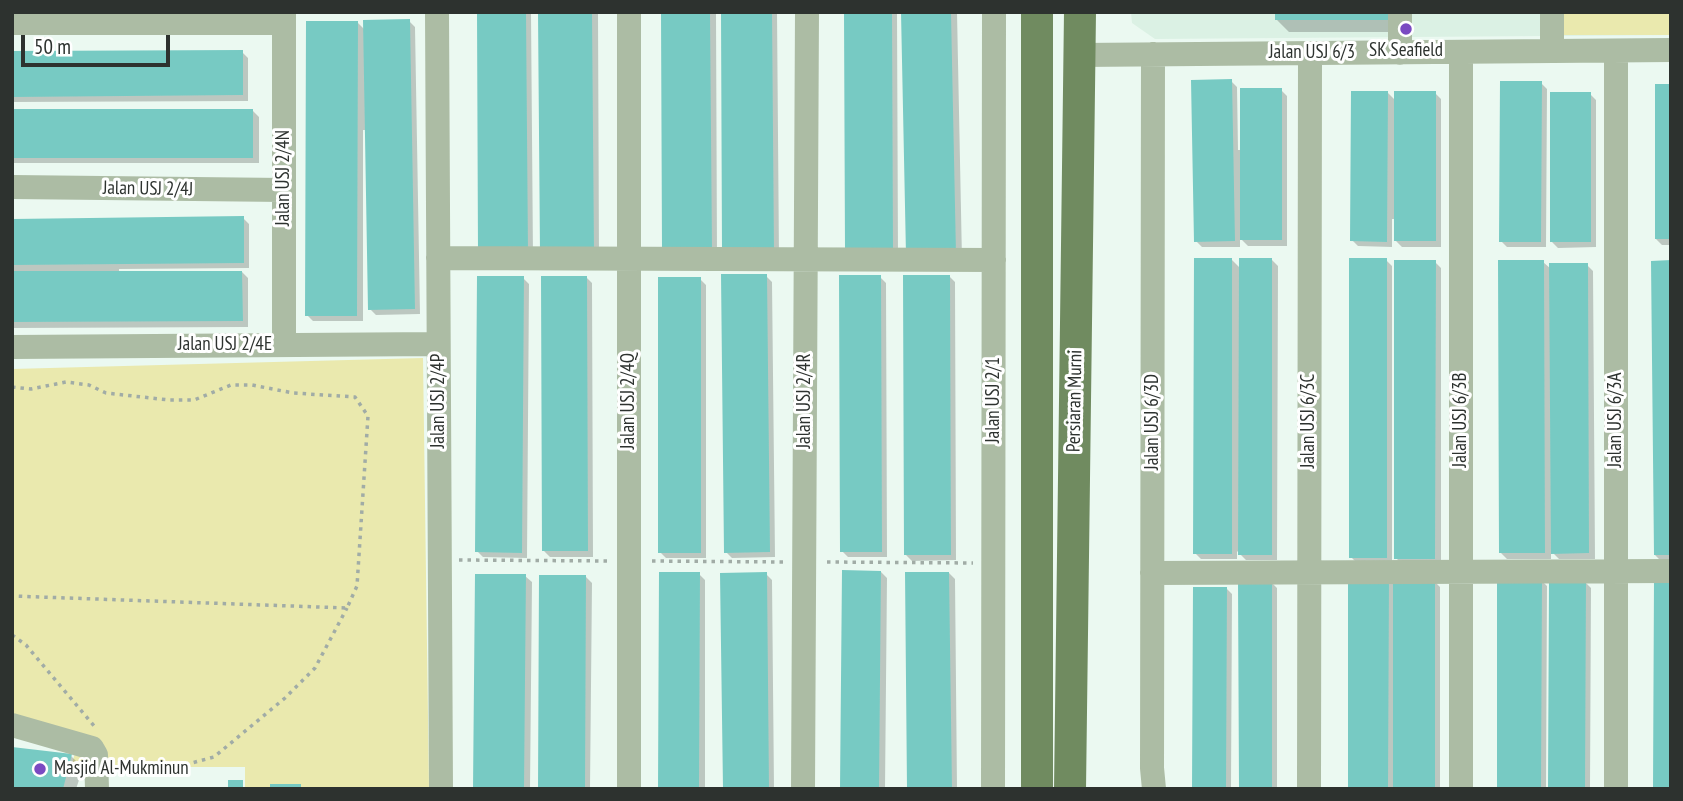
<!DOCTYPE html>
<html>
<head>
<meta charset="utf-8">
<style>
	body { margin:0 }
	#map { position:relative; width:1683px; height:801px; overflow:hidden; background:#ebf9f1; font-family:"PT Sans Narrow",sans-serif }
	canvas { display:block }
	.frame { position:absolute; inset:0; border:14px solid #2d322f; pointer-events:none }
	.scale { position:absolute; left:21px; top:35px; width:149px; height:32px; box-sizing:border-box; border:4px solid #2d322f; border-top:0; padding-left:9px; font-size:21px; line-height:24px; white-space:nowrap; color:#2d322f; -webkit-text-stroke:5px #fff; paint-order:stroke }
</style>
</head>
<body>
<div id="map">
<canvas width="1683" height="801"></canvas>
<div class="frame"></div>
<div class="scale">50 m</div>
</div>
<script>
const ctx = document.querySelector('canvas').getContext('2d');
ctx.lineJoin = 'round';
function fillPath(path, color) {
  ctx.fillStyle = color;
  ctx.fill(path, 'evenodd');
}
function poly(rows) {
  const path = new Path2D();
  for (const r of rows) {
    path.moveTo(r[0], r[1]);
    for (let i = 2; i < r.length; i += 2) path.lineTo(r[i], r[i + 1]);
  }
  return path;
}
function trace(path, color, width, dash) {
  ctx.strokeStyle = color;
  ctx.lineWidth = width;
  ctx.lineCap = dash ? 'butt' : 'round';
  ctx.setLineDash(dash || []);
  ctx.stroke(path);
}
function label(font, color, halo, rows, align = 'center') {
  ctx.font = font + ' "PT Sans Narrow",sans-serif';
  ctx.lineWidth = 6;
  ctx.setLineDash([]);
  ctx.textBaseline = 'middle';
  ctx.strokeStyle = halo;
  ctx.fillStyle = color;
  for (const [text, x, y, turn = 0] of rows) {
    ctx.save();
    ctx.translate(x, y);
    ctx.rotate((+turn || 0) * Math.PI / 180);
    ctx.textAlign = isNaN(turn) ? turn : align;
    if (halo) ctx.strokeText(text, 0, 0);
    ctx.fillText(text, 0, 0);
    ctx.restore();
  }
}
fillPath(poly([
	[1131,12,1671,12,1671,35,1155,39,1132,23]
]), '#dbf1e4');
fillPath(poly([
	[1562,12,1671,12,1671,35,1563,35],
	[423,358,429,789,245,789,245,767,71,767,75,753,12,732,12,369]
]), '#eae9ae');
fillPath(poly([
	[478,12,531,12,533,258,486,258],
	[540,12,598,12,599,258,548,258],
	[663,12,716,12,717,256,670,256],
	[722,12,777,12,779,257,730,257],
	[846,12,897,12,898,256,853,257],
	[903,12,957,12,962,260,914,261],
	[1398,12,1401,32,1289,32,1277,20],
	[409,21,415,27,420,314,376,315,370,309,366,130,363,130,363,321,313,321,307,315,357,22,365,30],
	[242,52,248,58,248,101,12,102,12,53],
	[1231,81,1237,87,1238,150,1242,150,1281,90,1287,96,1287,246,1248,246,1240,238,1240,247,1202,247,1196,241],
	[1541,83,1547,89,1546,247,1507,247,1501,241],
	[1671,86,1671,245,1662,245,1656,239],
	[1388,93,1396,101,1435,93,1441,99,1441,247,1402,247,1396,241,1396,219,1392,219,1392,247,1358,246,1352,240],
	[1590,94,1596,100,1596,247,1558,248,1552,242],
	[12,111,253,111,259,117,259,163,12,163],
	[243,218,249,224,249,268,119,269,119,273,242,272,248,278,248,327,12,328,12,220],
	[1232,260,1240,268,1272,260,1278,266,1277,560,1246,560,1237,551,1237,559,1201,559,1195,553],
	[1386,260,1392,266,1392,563,1357,563,1351,557],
	[1435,262,1441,268,1441,564,1402,564,1396,558],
	[1543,262,1551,269,1587,265,1593,271,1595,559,1559,559,1551,551,1551,559,1507,559,1501,553],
	[1671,262,1671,561,1661,561,1655,555],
	[766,276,772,282,775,557,732,558,726,552],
	[949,276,955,282,956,560,912,561,906,555],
	[586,277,592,283,593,557,550,557,544,551],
	[880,277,886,283,887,557,848,557,842,551],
	[523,278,529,284,527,558,483,557,477,551],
	[700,279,706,285,706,558,666,558,660,552],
	[881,572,887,578,885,789,841,789],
	[949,573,955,579,957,789,909,789],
	[699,574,705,580,705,789,660,789],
	[766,574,772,580,774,789,724,789],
	[525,576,532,582,530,789,475,789],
	[586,577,592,583,590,789,540,789],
	[1350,579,1434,581,1440,587,1440,789,1350,789],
	[1541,580,1547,586,1546,789,1498,789],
	[1271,582,1277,588,1277,789,1240,789],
	[1585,582,1591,588,1590,789,1550,789],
	[1226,588,1232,594,1231,789,1194,789],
	[71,756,83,768,76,789,12,789]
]), '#0003');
fillPath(poly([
	[477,12,526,12,528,252,478,253],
	[538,12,592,12,594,252,540,253],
	[661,12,710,12,712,250,662,251],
	[721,12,772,12,774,251,722,252],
	[844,12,892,12,893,251,845,251],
	[901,12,951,12,956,254,906,255],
	[1275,12,1389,12,1389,20,1275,20],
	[410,19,415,309,368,310,363,20],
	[306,21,358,21,357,316,305,316],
	[243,50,243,95,12,97,12,51],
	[1232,79,1235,241,1194,242,1191,80],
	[1500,81,1542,81,1541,242,1499,242],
	[1655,84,1671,84,1671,239,1655,239],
	[1240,88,1282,88,1282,240,1240,240],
	[1351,91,1388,91,1387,242,1350,241],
	[1394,91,1436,91,1436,241,1394,241],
	[1550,92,1591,92,1591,242,1550,242],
	[12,109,253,109,253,158,12,158],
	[244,216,244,263,12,265,12,219],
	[1194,258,1232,258,1232,554,1193,554],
	[1239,258,1272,258,1272,555,1238,555],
	[1349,258,1387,258,1387,558,1349,558],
	[1394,260,1436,260,1435,559,1394,559],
	[1498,260,1544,260,1545,553,1499,553],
	[1671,260,1671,555,1654,555,1651,261],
	[1549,263,1588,263,1589,553,1551,554],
	[12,271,242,271,243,321,12,322],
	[721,274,767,274,770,552,724,553],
	[839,275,881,275,882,552,840,552],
	[903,275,950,275,951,555,904,555],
	[477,276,524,276,522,553,475,552],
	[541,276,587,276,588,551,542,551],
	[658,277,701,277,701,553,658,553],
	[842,570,881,571,879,789,840,789],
	[659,572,700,572,699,789,658,789],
	[767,572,769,789,723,789,720,573],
	[905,572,949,572,952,789,907,789],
	[475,574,526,574,524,789,473,789],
	[539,575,586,575,585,789,538,789],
	[1348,577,1389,577,1388,789,1348,789],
	[1497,579,1542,579,1541,789,1497,789],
	[1654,579,1671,579,1671,789,1653,789],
	[1238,580,1272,580,1272,789,1239,789],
	[1393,580,1435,580,1435,789,1393,789],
	[1549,580,1586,580,1585,789,1548,789],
	[1193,587,1227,587,1226,789,1192,789],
	[12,747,72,754,63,789,12,789],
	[228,780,243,780,243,789,228,789],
	[270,784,301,784,301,789,270,789]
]), '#77cac3');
trace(poly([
	[356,12,417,12],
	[12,387,31,389,66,382,89,385,106,393,169,400,194,400,231,385,252,385,293,393,355,397,368,416,357,586,347,608,12,596],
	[459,560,609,561],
	[652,561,784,562],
	[827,562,973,563],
	[12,635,26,645,95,727],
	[118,760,149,766,188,764,214,757,285,698,315,668,347,608]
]), '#a1aca6', 3.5, [3.5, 5]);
trace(poly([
	[284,12,284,345],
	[437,12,441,789],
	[629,12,629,789],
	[1552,12,1552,51],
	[12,23,284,23],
	[1616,51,1616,789],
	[1400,53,1400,12],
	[1153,54,1152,768,1154,789],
	[1080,55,1671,50],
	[12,187,284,190],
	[438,258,994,260],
	[12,347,438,344],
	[1152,573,1671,571],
	[12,725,92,748,96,755,97,789],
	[803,789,807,12],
	[993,789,994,12],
	[1309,789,1310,53],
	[1461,789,1461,52]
]), '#acbca4', 24);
trace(poly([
	[1037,789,1037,12],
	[1070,789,1080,12]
]), '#708b60', 32);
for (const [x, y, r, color] of [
	[1406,29,7,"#7a4ac2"],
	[40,769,7,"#7a4ac2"]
]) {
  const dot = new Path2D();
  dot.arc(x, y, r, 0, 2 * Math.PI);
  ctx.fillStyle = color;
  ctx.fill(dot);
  trace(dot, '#fff', 2.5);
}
label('19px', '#2d322f', '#fff', [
	["SK Seafield",1406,51],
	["Masjid Al-Mukminun",54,769,"left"]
]);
label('19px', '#2d322f', '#fff', [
	["Jalan USJ 6/3",1312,53],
	["Jalan USJ 2/4N",284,178,-90],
	["Jalan USJ 2/4J",148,189,1],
	["Jalan USJ 2/4E",225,345],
	["Jalan USJ 2/1",994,400,-90],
	["Jalan USJ 2/4P",439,401,-90],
	["Jalan USJ 2/4Q",629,401,-90],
	["Jalan USJ 2/4R",805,401,-90],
	["Persiaran Murni",1075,401,-89],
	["Jalan USJ 6/3B",1461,420,-90],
	["Jalan USJ 6/3A",1616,420,-90],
	["Jalan USJ 6/3C",1309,421,-90],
	["Jalan USJ 6/3D",1153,422,-90]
]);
</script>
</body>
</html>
